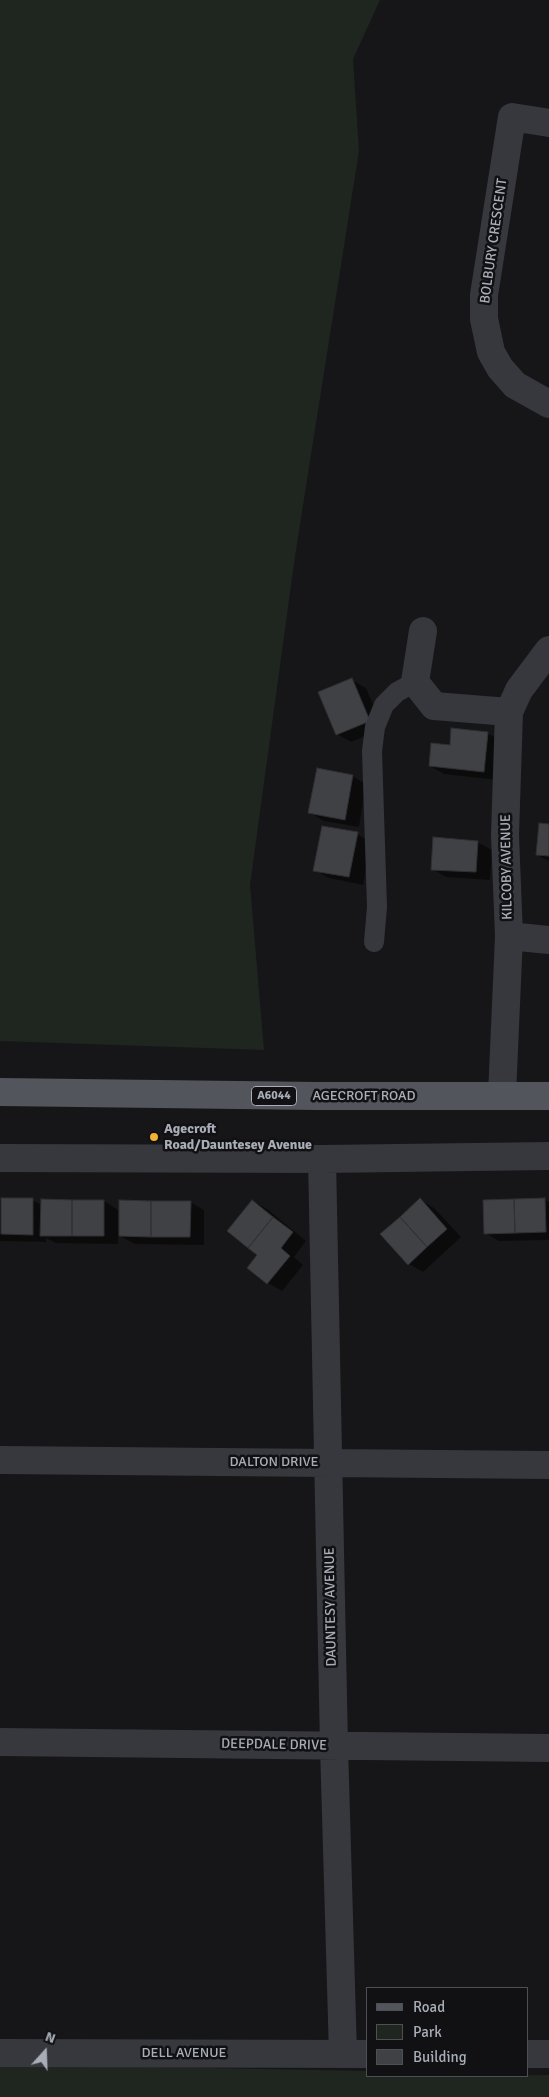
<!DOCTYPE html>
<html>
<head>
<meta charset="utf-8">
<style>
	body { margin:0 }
	#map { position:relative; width:549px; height:2097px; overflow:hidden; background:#161618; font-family:Signika,sans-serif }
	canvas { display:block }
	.legend { position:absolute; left:366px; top:1987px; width:162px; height:90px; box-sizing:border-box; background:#111113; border:1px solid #4d4f55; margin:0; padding:6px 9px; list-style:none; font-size:15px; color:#a8adb8 }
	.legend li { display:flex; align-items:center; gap:10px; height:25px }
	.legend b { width:25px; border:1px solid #4d4f55 }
	.north { position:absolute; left:20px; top:2027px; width:50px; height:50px; -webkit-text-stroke:4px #111113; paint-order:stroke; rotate:20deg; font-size:14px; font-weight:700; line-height:20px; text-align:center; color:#a8adb8 }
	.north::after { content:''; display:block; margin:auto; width:18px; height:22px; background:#a8adb8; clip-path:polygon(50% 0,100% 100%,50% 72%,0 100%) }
</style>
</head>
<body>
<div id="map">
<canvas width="549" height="2097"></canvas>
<ul class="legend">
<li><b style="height:6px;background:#53555c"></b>Road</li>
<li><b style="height:14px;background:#1e261f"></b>Park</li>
<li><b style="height:14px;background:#404145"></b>Building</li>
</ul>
<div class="north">N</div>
</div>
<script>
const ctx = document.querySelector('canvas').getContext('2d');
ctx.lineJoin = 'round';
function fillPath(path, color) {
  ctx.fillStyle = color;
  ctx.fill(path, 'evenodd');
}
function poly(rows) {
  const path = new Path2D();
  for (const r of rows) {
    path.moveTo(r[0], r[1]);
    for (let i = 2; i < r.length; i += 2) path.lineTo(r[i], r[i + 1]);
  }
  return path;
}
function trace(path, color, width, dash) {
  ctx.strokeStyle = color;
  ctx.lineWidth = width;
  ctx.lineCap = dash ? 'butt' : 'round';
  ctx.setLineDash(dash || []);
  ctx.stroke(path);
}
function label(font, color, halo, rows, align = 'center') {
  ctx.font = font + ' Signika,sans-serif';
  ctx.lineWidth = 5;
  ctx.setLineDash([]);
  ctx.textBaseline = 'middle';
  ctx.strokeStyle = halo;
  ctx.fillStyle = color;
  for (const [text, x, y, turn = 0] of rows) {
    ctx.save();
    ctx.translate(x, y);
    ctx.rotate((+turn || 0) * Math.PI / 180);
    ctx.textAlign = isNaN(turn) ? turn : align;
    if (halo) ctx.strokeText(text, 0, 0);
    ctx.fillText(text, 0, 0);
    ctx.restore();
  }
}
fillPath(poly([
	[0,0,380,0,353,59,359,151,295,556,250,885,264,1050,0,1041],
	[0,2064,368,2071,368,2076,549,2075,549,2097,0,2097]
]), '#1e261f');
fillPath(poly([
	[352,680,366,688,383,729,351,742,337,734],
	[487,733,501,741,498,780,444,774,430,766,451,746],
	[352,776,366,784,359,827,324,821,310,813],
	[549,825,549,861,537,855],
	[357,834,371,842,363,885,329,878,315,870],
	[477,842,492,850,490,880,446,877,432,869],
	[0,1199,32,1200,42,1205,104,1201,118,1210,118,1244,56,1243,46,1238,46,1242,0,1241],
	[420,1200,434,1208,461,1237,423,1272,409,1264],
	[545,1200,549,1202,549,1240,499,1241,485,1233],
	[253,1201,267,1209,306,1241,294,1257,303,1265,282,1291,268,1283],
	[190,1202,204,1210,204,1245,135,1244,120,1236]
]), '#0007');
const building = poly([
	[352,678,370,721,336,735,318,692,352,678],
	[451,728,488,732,484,772,429,766,431,743,450,745,451,728],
	[317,768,353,775,345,820,308,813,317,768],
	[539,823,549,824,549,856,536,855,539,823],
	[322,826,358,832,349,877,313,871,322,826],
	[433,837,478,841,476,872,431,870,433,837],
	[1,1198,33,1198,33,1235,1,1234,1,1198],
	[420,1198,447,1229,427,1247,400,1217,420,1198],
	[545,1198,546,1232,515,1233,514,1199,545,1198],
	[41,1199,72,1200,72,1236,40,1236,41,1199],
	[514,1199,515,1233,484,1234,483,1200,514,1199],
	[72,1200,104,1200,104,1236,72,1236,72,1200],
	[119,1200,151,1201,151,1237,119,1236,119,1200],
	[252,1200,273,1217,248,1248,227,1231,252,1200],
	[151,1201,191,1201,190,1237,151,1237,151,1201],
	[273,1217,293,1232,281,1248,290,1256,267,1284,247,1268,257,1255,248,1248,273,1217],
	[400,1217,427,1247,408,1265,380,1234,400,1217]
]);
fillPath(building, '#404145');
trace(building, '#303034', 1);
trace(poly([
	[374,942,377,907,372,751,375,727,384,705,397,692,415,682]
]), '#37383d', 20);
trace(poly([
	[549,123,512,117,484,295,484,319,491,352,500,368,515,385,549,404],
	[423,631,415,682,434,706,509,712],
	[509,936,549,940],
	[502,1095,509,936,505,835,509,712,519,690,549,650],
	[0,1158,322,1159,549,1156],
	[322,1159,334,1746,343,2054],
	[0,1460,549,1465],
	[0,1742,549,1748],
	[0,2053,368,2054],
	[528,2054,549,2054]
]), '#37383d', 28);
trace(poly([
	[0,1092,317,1096,549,1096]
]), '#53555c', 28);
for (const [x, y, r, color] of [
	[154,1137,5,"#f2b134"]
]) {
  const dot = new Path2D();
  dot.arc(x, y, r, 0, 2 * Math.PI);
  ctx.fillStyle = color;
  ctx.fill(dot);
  trace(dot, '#111113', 2);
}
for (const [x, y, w] of [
	[274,1096,45]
]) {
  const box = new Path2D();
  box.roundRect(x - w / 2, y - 9.5, w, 19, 4);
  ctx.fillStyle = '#111113';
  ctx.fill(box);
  trace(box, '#a8adb8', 1);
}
label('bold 12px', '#a8adb8', null, [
	["A6044",274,1096]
]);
label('14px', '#a8adb8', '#111113', [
	["BOLBURY CRESCENT",494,241,-82],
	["KILCOBY AVENUE",507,867,-91],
	["AGECROFT ROAD",364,1096],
	["DALTON DRIVE",274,1462],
	["DAUNTESY AVENUE",331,1607,-91],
	["DEEPDALE DRIVE",274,1745,1],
	["DELL AVENUE",184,2053]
]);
label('bold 14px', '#a8adb8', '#111113', [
	["Agecroft",164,1129],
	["Road/Dauntesey Avenue",164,1145]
], 'left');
</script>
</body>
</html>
